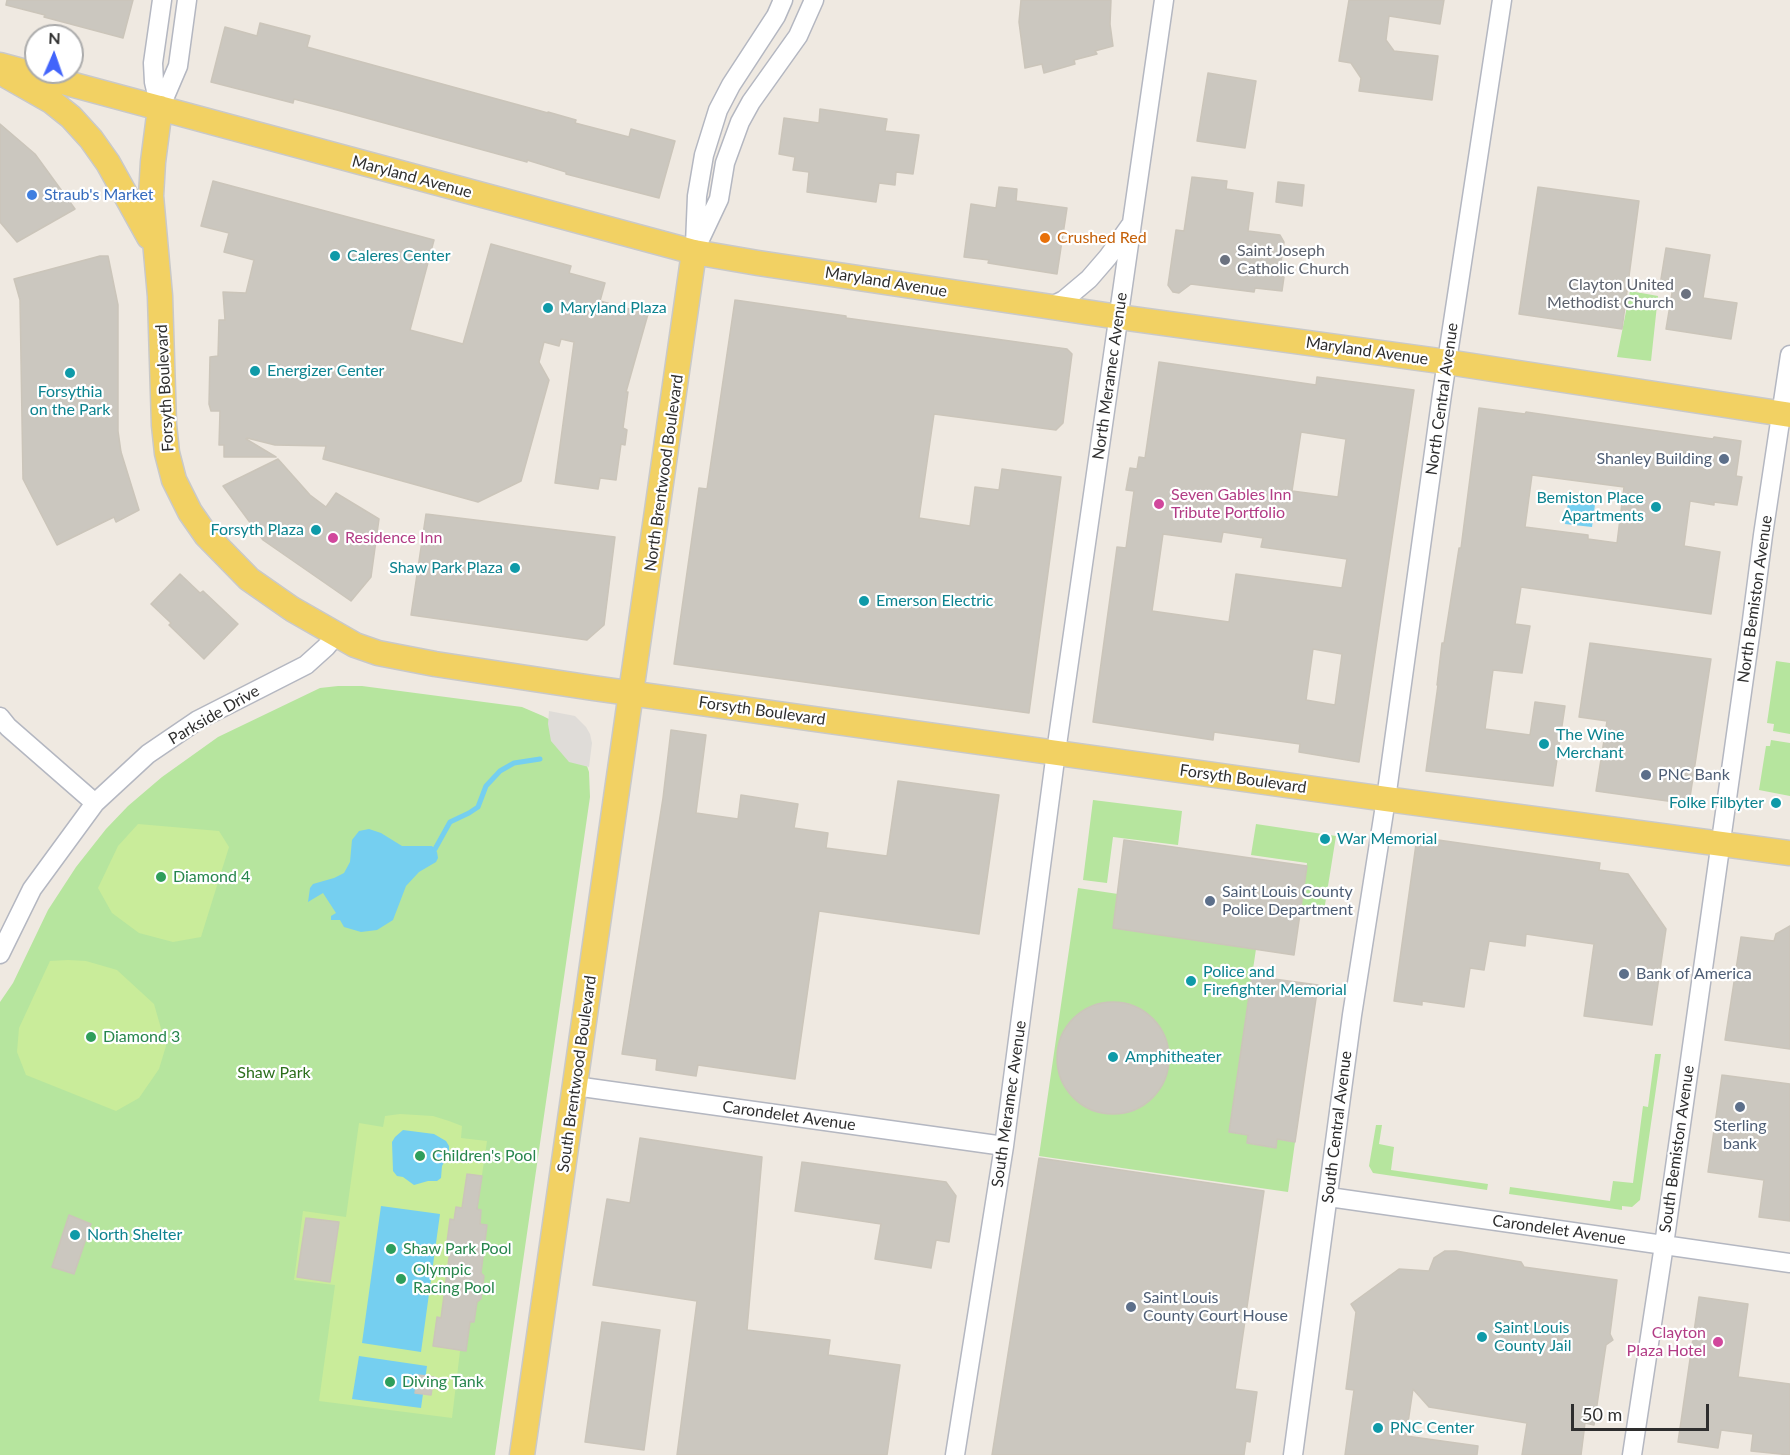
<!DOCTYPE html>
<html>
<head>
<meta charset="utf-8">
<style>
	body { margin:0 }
	#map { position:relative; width:1790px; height:1455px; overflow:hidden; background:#efe9e1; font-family:Lato,sans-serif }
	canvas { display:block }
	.north { position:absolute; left:24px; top:24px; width:60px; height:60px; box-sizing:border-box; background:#fff; border:2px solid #ababab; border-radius:50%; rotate:2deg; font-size:16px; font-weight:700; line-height:24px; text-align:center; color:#2e2e2e }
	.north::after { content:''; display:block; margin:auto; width:21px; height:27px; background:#4264fb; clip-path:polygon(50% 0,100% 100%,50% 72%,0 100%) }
	.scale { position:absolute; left:1571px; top:1404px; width:138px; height:27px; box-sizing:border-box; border:3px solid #2e2e2e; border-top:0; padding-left:8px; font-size:18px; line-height:21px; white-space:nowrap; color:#2e2e2e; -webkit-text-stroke:4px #fff; paint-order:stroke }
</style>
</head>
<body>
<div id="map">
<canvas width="1790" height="1455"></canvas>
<div class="north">N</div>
<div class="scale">50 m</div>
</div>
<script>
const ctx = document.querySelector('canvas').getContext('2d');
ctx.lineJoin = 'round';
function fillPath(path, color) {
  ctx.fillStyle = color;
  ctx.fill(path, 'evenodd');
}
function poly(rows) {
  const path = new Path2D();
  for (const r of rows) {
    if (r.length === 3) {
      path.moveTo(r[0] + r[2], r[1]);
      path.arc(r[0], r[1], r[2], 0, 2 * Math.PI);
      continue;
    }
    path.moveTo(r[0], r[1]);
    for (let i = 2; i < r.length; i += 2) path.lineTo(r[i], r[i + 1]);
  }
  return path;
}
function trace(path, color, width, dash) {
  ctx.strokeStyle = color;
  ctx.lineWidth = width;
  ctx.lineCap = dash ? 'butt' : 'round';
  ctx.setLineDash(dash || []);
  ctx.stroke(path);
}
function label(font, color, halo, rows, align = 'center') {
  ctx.font = font + ' Lato,sans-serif';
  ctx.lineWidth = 4.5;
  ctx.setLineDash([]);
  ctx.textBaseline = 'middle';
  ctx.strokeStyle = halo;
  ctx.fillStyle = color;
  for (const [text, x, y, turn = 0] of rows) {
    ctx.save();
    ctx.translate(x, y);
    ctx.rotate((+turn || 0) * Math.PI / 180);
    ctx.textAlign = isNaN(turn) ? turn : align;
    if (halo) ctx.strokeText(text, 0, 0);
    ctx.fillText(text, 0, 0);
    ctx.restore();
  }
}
fillPath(poly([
	[1630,291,1658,296,1651,361,1617,357],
	[1776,661,1790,663,1790,734,1773,731,1774,724,1767,723],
	[338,686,362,686,522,707,543,716,562,726,583,754,589,772,590,797,495,1455,0,1455,0,1002,13,983,48,910,76,867,106,829,128,806,162,777,218,737,320,688],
	[1771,740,1790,743,1790,796,1759,790,1766,746,1770,746],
	[1093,800,1182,811,1178,845,1113,837,1107,883,1083,880],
	[1256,824,1336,836,1324,911,1301,908,1307,863,1251,855],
	[1078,888,1118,894,1256,949,1229,1132,1248,1135,1247,1143,1275,1148,1277,1139,1295,1142,1288,1192,1039,1156],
	[1655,1054,1661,1054,1640,1200,1632,1207,1622,1206,1622,1210,1509,1194,1510,1187,1610,1201,1613,1181,1633,1183,1643,1106,1648,1107],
	[1376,1125,1382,1125,1379,1144,1394,1147,1391,1170,1488,1184,1487,1190,1373,1173,1369,1166]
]), '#b6e59e');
fillPath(poly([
	[138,824,219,831,229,847,201,937,173,942,139,933,112,913,98,888,118,846],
	[68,960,86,961,117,970,154,1004,166,1046,159,1069,139,1098,116,1111,26,1075,17,1052,19,1028,50,961],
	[400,1114,433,1116,449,1121,462,1126,461,1138,487,1141,477,1209,481,1210,480,1224,487,1225,481,1273,484,1276,481,1299,477,1302,474,1322,470,1322,466,1351,460,1351,452,1418,319,1401,335,1285,294,1280,303,1211,346,1217,359,1123,383,1127,385,1116]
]), '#c9ec9a');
fillPath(poly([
	[549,711,575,716,586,727,590,734,592,743,589,767,569,762,551,741,548,724]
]), '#dfdcd8');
fillPath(poly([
	[1569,494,1596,497,1592,527,1565,524],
	[369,829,381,833,402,846,432,846,437,852,438,858,436,862,419,872,406,886,393,920,377,930,361,932,344,927,340,920,331,920,331,916,336,913,323,893,308,902,310,888,313,884,334,878,344,873,350,862,352,840,359,831],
	[403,1130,434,1134,446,1141,449,1146,449,1153,442,1166,441,1178,437,1181,428,1181,414,1185,403,1177,397,1176,393,1171,392,1142,395,1137],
	[381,1206,440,1214,421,1352,362,1343],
	[359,1356,427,1366,421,1408,352,1399]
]), '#75cff0');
trace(poly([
	[435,849,450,822,469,813,478,807,486,786,500,771,514,763,540,759]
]), '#75cff0', 5);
const building = poly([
	[7,0,133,0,123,38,44,17,45,15,6,5,7,0],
	[1021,0,1111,0,1110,24,1113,46,1095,51,1097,54,1074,60,1075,64,1044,73,1042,64,1025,68,1019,22,1021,0],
	[1349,0,1444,0,1440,24,1389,16,1386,40,1394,51,1438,56,1432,100,1359,91,1361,78,1351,63,1339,61,1349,0],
	[260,23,310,36,307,47,548,113,548,112,576,120,575,123,629,137,631,129,675,141,659,198,566,174,566,172,527,160,527,162,337,110,294,99,293,103,211,82,225,27,257,36,260,23],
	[1208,73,1256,81,1245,148,1197,141,1208,73],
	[820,109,887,119,885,131,919,135,913,174,896,172,895,185,879,183,876,202,807,192,809,172,793,170,795,157,779,154,784,118,819,123,820,109],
	[0,124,35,154,75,209,17,242,0,222,0,124],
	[1192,177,1227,181,1226,189,1253,193,1248,231,1280,235,1284,242,1279,276,1284,277,1282,291,1255,288,1254,292,1191,284,1179,293,1173,292,1168,285,1176,230,1184,231,1192,177],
	[213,181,434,240,410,330,463,344,491,244,571,266,569,273,605,283,600,301,648,314,626,392,628,392,623,428,627,430,625,445,621,444,616,480,600,478,598,489,555,483,574,342,561,339,559,346,544,342,539,362,549,380,521,481,478,502,323,459,326,446,275,445,247,438,246,439,276,457,224,457,224,445,219,445,220,411,211,411,209,404,210,357,218,356,219,320,225,320,223,292,246,293,254,260,224,252,229,233,201,226,213,181],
	[1278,182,1304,185,1302,206,1276,202,1278,182],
	[999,187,1017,189,1016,201,1067,208,1057,274,988,263,989,260,964,257,971,204,996,208,999,187],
	[1538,187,1639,201,1622,329,1519,314,1538,187],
	[1666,248,1710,255,1703,298,1737,303,1731,339,1666,329,1673,287,1660,285,1666,248],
	[100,256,108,256,118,305,118,431,121,452,139,510,116,522,114,517,57,545,23,479,20,300,14,279,100,256],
	[735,300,846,316,846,318,1067,349,1072,354,1063,423,1056,430,934,414,919,518,970,526,975,487,999,490,1002,469,1061,477,1029,713,674,664,699,488,707,489,735,300],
	[1159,362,1316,385,1317,377,1414,390,1359,762,1299,752,1300,744,1214,732,1213,740,1093,722,1117,547,1126,548,1134,491,1126,490,1130,468,1137,469,1139,457,1145,458,1159,362],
	[1301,432,1346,439,1338,497,1292,491,1301,432],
	[1223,532,1263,538,1261,547,1347,559,1342,588,1236,574,1229,622,1152,611,1163,534,1221,542,1223,532],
	[1313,649,1342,654,1335,705,1306,700,1313,649],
	[1479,408,1525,414,1526,412,1713,439,1714,437,1741,441,1736,476,1742,477,1737,505,1714,502,1714,505,1690,501,1684,546,1720,552,1711,614,1521,587,1515,624,1530,626,1522,673,1493,670,1485,729,1530,735,1535,702,1565,706,1553,786,1426,771,1438,685,1437,685,1442,643,1444,643,1459,548,1461,548,1479,408],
	[1532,475,1624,487,1617,543,1588,539,1588,535,1525,527,1532,475],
	[278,459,310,495,326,507,336,493,379,519,371,577,351,601,263,540,223,486,278,459],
	[426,514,615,537,604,625,587,640,411,615,426,514],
	[180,574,200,593,203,591,238,624,204,659,169,625,171,623,151,604,180,574],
	[1590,643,1711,659,1689,804,1596,791,1607,721,1579,717,1590,643],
	[671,730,706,735,696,813,738,819,741,795,798,804,794,828,828,833,826,848,887,856,898,781,999,795,979,934,819,911,795,1079,698,1065,696,1076,656,1070,657,1059,622,1054,663,798,671,730],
	[1417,837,1600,863,1599,870,1628,874,1666,929,1652,1025,1584,1016,1594,944,1526,934,1525,946,1489,941,1484,970,1470,968,1464,1007,1422,1001,1422,1005,1394,1001,1417,837],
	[1124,840,1307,866,1294,955,1113,928,1124,840],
	[1790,926,1790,1049,1725,1040,1741,937,1774,941,1776,934,1790,926],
	[1252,976,1318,985,1295,1142,1277,1139,1276,1148,1247,1143,1248,1135,1229,1132,1252,976],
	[1113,1058,56],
	[1722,1075,1790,1084,1790,1221,1759,1217,1764,1180,1708,1172,1722,1075],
	[640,1138,762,1157,747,1330,830,1340,828,1355,900,1365,887,1455,677,1455,697,1301,593,1285,607,1199,630,1203,640,1138],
	[1039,1158,1264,1191,1235,1389,1257,1392,1250,1442,1246,1441,1244,1455,992,1455,1039,1158],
	[802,1162,946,1182,956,1196,949,1242,936,1240,931,1268,875,1259,881,1224,795,1211,802,1162],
	[467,1174,482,1176,477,1209,481,1210,480,1224,487,1225,481,1273,484,1276,481,1299,477,1302,474,1322,470,1322,466,1351,433,1346,437,1317,441,1318,450,1250,446,1250,450,1219,454,1220,456,1207,462,1208,467,1174],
	[69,1215,91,1224,74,1274,52,1267,69,1215],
	[306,1218,339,1222,330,1282,297,1277,306,1218],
	[1445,1251,1456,1251,1521,1262,1524,1267,1617,1280,1610,1334,1613,1340,1606,1345,1594,1425,1585,1423,1581,1455,1522,1455,1527,1423,1429,1407,1413,1389,1406,1436,1478,1446,1477,1455,1345,1455,1354,1390,1346,1389,1356,1312,1351,1304,1399,1269,1429,1271,1434,1258,1445,1251],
	[1699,1297,1748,1304,1738,1377,1790,1384,1790,1455,1751,1451,1753,1434,1721,1430,1718,1448,1678,1442,1699,1297],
	[602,1322,660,1330,644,1450,585,1442,602,1322],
	[418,1375,434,1377,431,1395,415,1393,418,1375]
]);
fillPath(building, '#cbc7bf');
trace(building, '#cbc5ba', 1.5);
const minor = poly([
	[160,108,178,66,187,0],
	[160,108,154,82,153,63,162,0],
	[695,244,697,196,704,155,718,110,731,85,776,16,783,0],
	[694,252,719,199,725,163,740,122,751,102,798,36,814,0],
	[1050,307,1064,300,1089,279,1108,257,1130,226],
	[0,717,8,727,95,803],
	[0,954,32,889,95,803,148,754,198,720,306,665,326,647,336,635],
	[575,1086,1004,1146],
	[1329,1197,1790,1263],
	[955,1455,1004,1146,1056,752,1164,0],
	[1293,1455,1352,1015,1386,799,1442,394,1502,0],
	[1632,1455,1664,1245,1751,628,1763,535,1790,355]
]);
const major = poly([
	[0,65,694,252,758,263,1119,317,1447,362,1790,415],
	[7,76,51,101,71,117,91,139,108,163,149,237],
	[160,108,153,162,151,196,160,296,164,425,167,453,174,480,190,512,206,535,249,579,292,609,355,645,378,653,435,664,593,688,1386,799,1790,853],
	[522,1455,694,252]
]);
trace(minor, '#b4b7c1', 21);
trace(major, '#c9c9c9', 27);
trace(minor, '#fff', 18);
trace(major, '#f2d163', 24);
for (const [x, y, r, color] of [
	[32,195,6,"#3f7fe0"],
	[1045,238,6,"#e8710a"],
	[335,256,6,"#0f9aa8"],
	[1225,260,6,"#6b7280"],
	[1686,294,6,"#6b7280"],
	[548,308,6,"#0f9aa8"],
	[255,371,6,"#0f9aa8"],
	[70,373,6,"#0f9aa8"],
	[1724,459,6,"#5c6f8a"],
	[1159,504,6,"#d1479c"],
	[1656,507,6,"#0f9aa8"],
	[316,530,6,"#0f9aa8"],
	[333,538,6,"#d1479c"],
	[515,568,6,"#0f9aa8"],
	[864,601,6,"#0f9aa8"],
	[1544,744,6,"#0f9aa8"],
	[1646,775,6,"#5c6f8a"],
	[1776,803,6,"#0f9aa8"],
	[1325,839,6,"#0f9aa8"],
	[161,877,6,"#2e9e5b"],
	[1210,901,6,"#5c6f8a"],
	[1624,974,6,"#5c6f8a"],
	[1191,981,6,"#0f9aa8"],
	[91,1037,6,"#2e9e5b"],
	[1113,1057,6,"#0f9aa8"],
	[1740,1107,6,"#5c6f8a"],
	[420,1156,6,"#2e9e5b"],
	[75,1235,6,"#0f9aa8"],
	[391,1249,6,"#2e9e5b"],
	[401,1279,6,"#2e9e5b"],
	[1131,1307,6,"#5c6f8a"],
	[1482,1337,6,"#0f9aa8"],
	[1718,1342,6,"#d1479c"],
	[390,1382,6,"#2e9e5b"],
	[1378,1428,6,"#0f9aa8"]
]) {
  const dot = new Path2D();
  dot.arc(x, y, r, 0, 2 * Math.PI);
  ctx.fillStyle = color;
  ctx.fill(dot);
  trace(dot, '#fff', 2);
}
label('16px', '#2e2e2e', '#fff', [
	["Maryland Avenue",412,177,15],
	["Maryland Avenue",886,282,9],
	["Maryland Avenue",1367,351,8],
	["North Meramec Avenue",1110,376,-82],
	["Forsyth Boulevard",165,388,-93],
	["North Central Avenue",1442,399,-82],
	["North Brentwood Boulevard",664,473,-82],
	["North Bemiston Avenue",1755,599,-82],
	["Forsyth Boulevard",762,711,8],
	["Parkside Drive",214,715,-30],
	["Forsyth Boulevard",1243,779,8],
	["South Brentwood Boulevard",577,1074,-82],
	["South Meramec Avenue",1009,1104,-82],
	["Carondelet Avenue",789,1116,8],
	["South Central Avenue",1337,1127,-83],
	["South Bemiston Avenue",1677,1149,-82],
	["Carondelet Avenue",1559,1230,8]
]);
label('16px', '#366cbe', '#fff', [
	["Straub's Market",44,195]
], 'left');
label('16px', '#c56008', '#fff', [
	["Crushed Red",1057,238]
], 'left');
label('16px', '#5b616d', '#fff', [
	["Saint Joseph",1237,251],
	["Catholic Church",1237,269],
	["Clayton United",1674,285,"right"],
	["Methodist Church",1674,303,"right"]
], 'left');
label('16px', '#0d838f', '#fff', [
	["Caleres Center",347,256],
	["Maryland Plaza",560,308],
	["Energizer Center",267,371],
	["Forsythia",70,392,"center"],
	["on the Park",70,410,"center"],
	["Bemiston Place",1644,498,"right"],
	["Apartments",1644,516,"right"],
	["Forsyth Plaza",304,530,"right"],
	["Shaw Park Plaza",503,568,"right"],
	["Emerson Electric",876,601],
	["The Wine",1556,735],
	["Merchant",1556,753],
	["Folke Filbyter",1764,803,"right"],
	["War Memorial",1337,839],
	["Police and",1203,972],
	["Firefighter Memorial",1203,990],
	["Amphitheater",1125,1057],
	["North Shelter",87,1235],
	["Saint Louis",1494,1328],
	["County Jail",1494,1346],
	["PNC Center",1390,1428]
], 'left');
label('16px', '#4e5e75', '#fff', [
	["Shanley Building",1712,459,"right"],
	["PNC Bank",1658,775],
	["Saint Louis County",1222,892],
	["Police Department",1222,910],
	["Bank of America",1636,974],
	["Sterling",1740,1126,"center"],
	["bank",1740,1144,"center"],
	["Saint Louis",1143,1298],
	["County Court House",1143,1316]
], 'left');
label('16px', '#b23c85', '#fff', [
	["Seven Gables Inn",1171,495],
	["Tribute Portfolio",1171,513],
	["Residence Inn",345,538],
	["Clayton",1706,1333,"right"],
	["Plaza Hotel",1706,1351,"right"]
], 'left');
label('16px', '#27864d', '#fff', [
	["Diamond 4",173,877],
	["Diamond 3",103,1037],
	["Children's Pool",432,1156],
	["Shaw Park Pool",403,1249],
	["Olympic",413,1270],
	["Racing Pool",413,1288],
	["Diving Tank",402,1382]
], 'left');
label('16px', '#2c6e1b', '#fff', [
	["Shaw Park",274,1073]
]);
</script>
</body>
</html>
